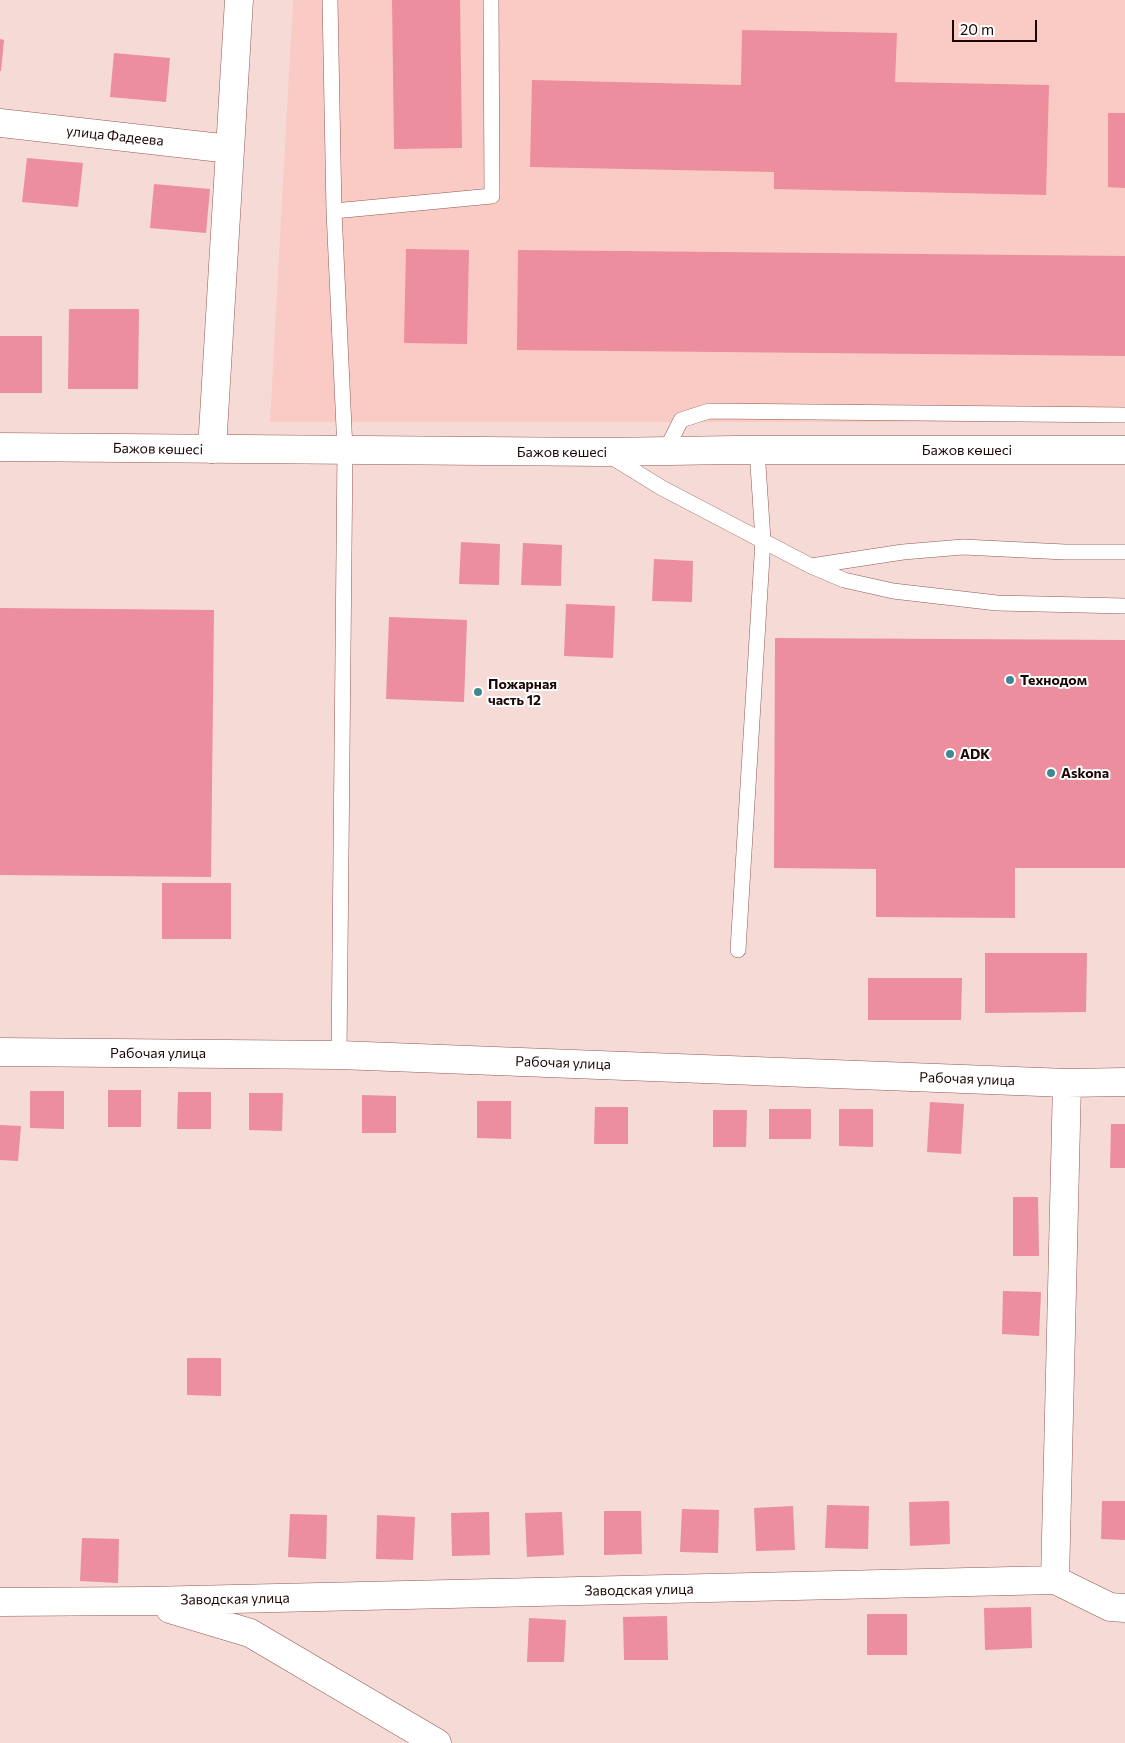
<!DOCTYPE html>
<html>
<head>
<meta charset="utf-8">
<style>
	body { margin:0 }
	#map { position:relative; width:1125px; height:1743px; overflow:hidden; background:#f5dad5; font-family:Commissioner,sans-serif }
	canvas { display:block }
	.scale { position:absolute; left:952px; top:20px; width:85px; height:22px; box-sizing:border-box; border:2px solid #1c0705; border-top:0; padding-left:6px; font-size:15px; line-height:18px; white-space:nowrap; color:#1c0705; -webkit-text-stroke:4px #fff; paint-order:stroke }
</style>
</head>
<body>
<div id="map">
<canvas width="1125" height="1743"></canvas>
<div class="scale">20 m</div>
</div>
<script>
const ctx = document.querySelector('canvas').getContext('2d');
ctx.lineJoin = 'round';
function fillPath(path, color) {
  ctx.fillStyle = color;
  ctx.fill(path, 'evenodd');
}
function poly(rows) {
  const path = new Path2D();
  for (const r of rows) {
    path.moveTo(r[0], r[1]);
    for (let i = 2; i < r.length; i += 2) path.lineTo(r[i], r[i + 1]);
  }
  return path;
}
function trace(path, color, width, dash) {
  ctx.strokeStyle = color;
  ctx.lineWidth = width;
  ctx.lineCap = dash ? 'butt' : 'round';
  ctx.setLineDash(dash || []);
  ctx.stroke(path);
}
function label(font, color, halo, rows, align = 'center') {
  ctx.font = font + ' Commissioner,sans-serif';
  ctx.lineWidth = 4;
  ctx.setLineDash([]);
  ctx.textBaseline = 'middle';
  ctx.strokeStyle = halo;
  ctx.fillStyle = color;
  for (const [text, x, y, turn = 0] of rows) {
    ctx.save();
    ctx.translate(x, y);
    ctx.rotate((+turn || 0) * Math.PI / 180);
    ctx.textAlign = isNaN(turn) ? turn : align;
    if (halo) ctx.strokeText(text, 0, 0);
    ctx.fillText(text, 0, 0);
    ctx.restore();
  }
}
fillPath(poly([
	[293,0,1125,0,1125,422,270,422]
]), '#f9cbc4');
fillPath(poly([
	[392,0,460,0,462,148,394,149],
	[742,30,897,33,895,82,1049,85,1046,195,774,189,774,172,530,167,532,80,741,85],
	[0,39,4,40,1,71,0,71],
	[114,53,170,58,166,102,110,97],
	[1108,113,1125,113,1125,188,1108,187],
	[27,158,83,163,78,207,22,202],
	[154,184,210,189,206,233,150,228],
	[406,249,469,250,467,344,404,343],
	[518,250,1125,256,1125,356,517,350],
	[69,309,139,309,138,389,68,389],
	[0,336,42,336,42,393,0,393],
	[461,542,500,544,499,585,459,584],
	[523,543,562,545,561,586,521,585],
	[654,559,693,561,692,602,652,601],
	[566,604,615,606,613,658,564,656],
	[0,608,214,610,211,877,0,875],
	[389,617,467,620,464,702,386,699],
	[775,638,1125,640,1125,868,1015,868,1015,918,876,917,876,869,774,868],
	[162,883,231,883,231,939,162,939],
	[985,953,1087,953,1086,1012,985,1013],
	[868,978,962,978,961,1020,868,1020],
	[108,1090,141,1090,141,1127,108,1127],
	[30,1091,64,1091,64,1129,30,1128],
	[178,1092,211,1092,211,1129,177,1129],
	[249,1093,283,1093,282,1131,249,1130],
	[362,1095,396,1096,396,1133,362,1133],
	[477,1101,511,1101,511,1139,477,1138],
	[930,1102,964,1104,961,1154,927,1152],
	[595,1107,628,1107,628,1144,594,1144],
	[769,1109,811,1109,811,1139,769,1139],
	[839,1109,873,1109,873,1147,839,1146],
	[713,1110,747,1110,746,1147,713,1147],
	[1111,1124,1125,1124,1125,1168,1110,1168],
	[0,1125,21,1126,18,1161,0,1160],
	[1013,1197,1038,1197,1039,1256,1013,1256],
	[1003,1291,1041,1292,1039,1336,1002,1334],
	[187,1358,221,1358,221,1396,187,1395],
	[949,1501,950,1544,910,1546,909,1502],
	[1102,1501,1125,1501,1125,1540,1101,1539],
	[827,1505,869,1506,868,1549,825,1548],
	[793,1506,795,1550,756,1551,754,1508],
	[682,1509,719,1510,718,1553,680,1552],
	[604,1511,641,1511,642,1554,604,1555],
	[489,1512,490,1555,452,1556,451,1513],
	[562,1512,564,1555,527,1557,525,1513],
	[290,1514,327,1515,326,1559,288,1557],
	[377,1515,415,1517,413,1560,376,1559],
	[82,1538,119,1539,118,1583,80,1581],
	[1031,1607,1032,1648,985,1650,984,1608],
	[867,1614,907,1614,907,1655,867,1655],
	[667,1616,668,1660,624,1660,623,1617],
	[529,1618,566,1620,564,1662,527,1662]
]), '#ec8e9e');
const lane = poly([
	[330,0,334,211],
	[665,452,681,420,709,411,1125,415],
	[610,456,662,488,811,566,844,580,893,591,997,603,1125,606],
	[811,566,903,552,963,547,1065,552,1125,552],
	[738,950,763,540,757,450],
	[339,1055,345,450,334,211,492,196,491,0]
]);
const street = poly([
	[0,123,230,149],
	[212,449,239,0],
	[0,1052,339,1055,1067,1083,1125,1082],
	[1055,1580,1067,1083],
	[0,1602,147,1601,1055,1580,1110,1607,1125,1608],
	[170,1609,250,1633,437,1743]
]);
const primary = poly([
	[0,447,604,452,735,450,1125,450]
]);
trace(lane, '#945951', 16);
trace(street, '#945951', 29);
trace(primary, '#945951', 29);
trace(lane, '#fff', 15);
trace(street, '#fff', 28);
trace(primary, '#fff', 28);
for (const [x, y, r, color] of [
	[1010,680,5,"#418792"],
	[478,692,5,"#418792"],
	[950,754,5,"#418792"],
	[1051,773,5,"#418792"]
]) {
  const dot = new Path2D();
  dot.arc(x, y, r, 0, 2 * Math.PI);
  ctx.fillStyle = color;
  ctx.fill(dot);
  trace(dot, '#fff', 2);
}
label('14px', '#1c0705', '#fff', [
	["улица Фадеева",115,136,6],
	["Бажов көшесі",158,449,1],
	["Бажов көшесі",967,450],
	["Бажов көшесі",562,452],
	["Рабочая улица",158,1053],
	["Рабочая улица",563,1063,2],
	["Рабочая улица",967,1079,2],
	["Заводская улица",639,1590,-1],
	["Заводская улица",235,1599,-1]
]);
label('bold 14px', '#1c0705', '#fff', [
	["Технодом",1020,680],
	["Пожарная",488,684],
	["часть 12",488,700],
	["ADK",960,754],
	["Askona",1061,773]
], 'left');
</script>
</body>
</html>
